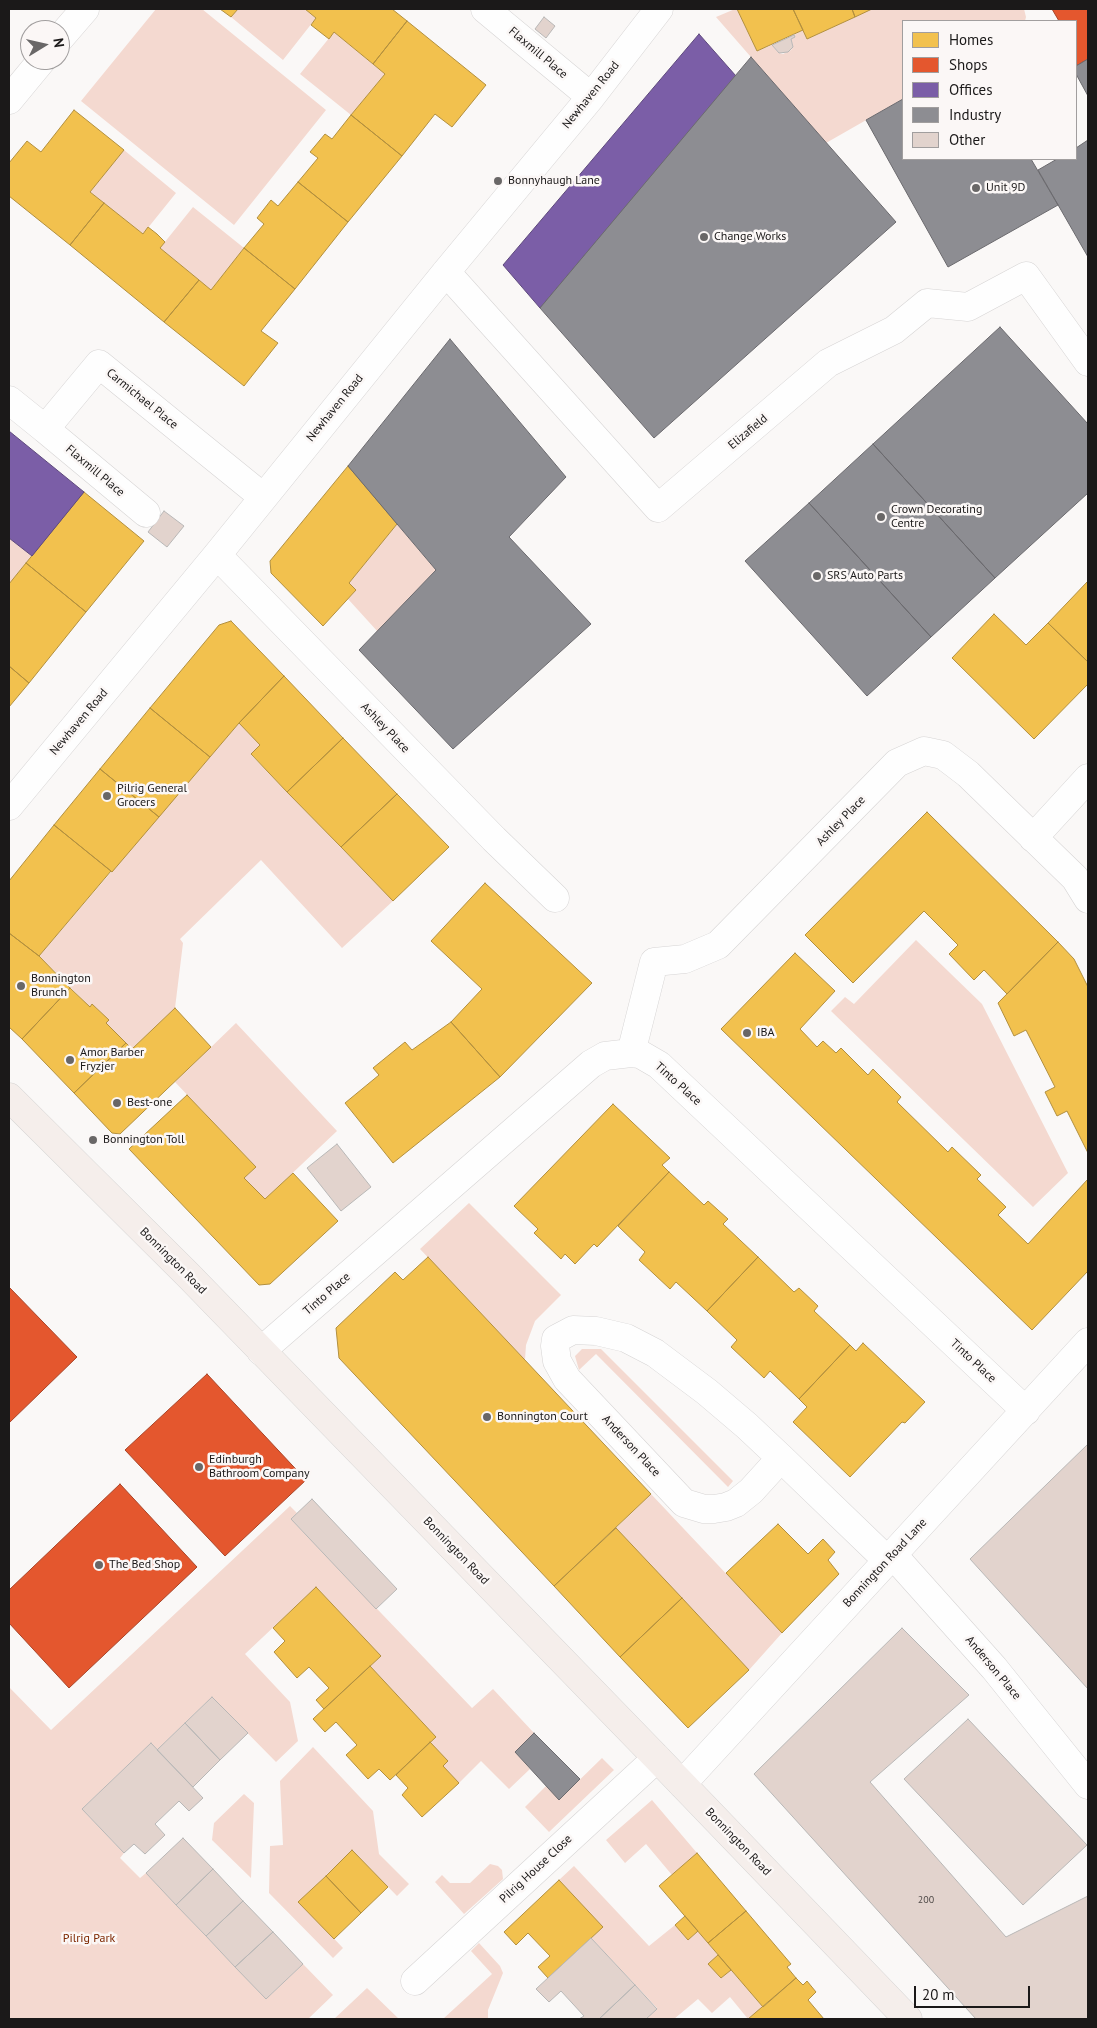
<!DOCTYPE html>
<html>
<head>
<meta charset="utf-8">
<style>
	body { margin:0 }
	#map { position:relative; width:1097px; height:2028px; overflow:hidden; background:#faf8f7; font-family:"PT Sans",sans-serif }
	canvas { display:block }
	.frame { position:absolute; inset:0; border:10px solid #1b1919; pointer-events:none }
	.legend { position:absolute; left:902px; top:20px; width:175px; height:140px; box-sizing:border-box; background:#fbf7f6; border:1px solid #a19e9e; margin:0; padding:6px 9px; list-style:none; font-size:15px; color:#1b1919 }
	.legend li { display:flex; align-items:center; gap:10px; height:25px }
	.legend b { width:25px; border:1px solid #a19e9e }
	.north { position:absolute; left:20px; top:20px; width:50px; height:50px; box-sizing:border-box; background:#fbf7f6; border:1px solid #a19e9e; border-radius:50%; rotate:81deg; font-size:14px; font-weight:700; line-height:20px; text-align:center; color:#1b1919 }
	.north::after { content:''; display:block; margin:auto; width:18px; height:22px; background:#696767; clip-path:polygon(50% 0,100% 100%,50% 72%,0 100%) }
	.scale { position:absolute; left:914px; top:1986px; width:116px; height:22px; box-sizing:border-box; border:2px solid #1b1919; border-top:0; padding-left:6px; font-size:15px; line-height:18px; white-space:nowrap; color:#1b1919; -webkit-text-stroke:4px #fbf7f6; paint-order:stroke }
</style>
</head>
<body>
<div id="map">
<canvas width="1097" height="2028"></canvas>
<div class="frame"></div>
<ul class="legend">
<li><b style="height:14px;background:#f2c14e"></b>Homes</li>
<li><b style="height:14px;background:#e4572e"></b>Shops</li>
<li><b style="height:14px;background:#7b5ea7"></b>Offices</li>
<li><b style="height:14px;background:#8d8d92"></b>Industry</li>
<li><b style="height:14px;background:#e2d3cd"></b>Other</li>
</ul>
<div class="north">N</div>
<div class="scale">20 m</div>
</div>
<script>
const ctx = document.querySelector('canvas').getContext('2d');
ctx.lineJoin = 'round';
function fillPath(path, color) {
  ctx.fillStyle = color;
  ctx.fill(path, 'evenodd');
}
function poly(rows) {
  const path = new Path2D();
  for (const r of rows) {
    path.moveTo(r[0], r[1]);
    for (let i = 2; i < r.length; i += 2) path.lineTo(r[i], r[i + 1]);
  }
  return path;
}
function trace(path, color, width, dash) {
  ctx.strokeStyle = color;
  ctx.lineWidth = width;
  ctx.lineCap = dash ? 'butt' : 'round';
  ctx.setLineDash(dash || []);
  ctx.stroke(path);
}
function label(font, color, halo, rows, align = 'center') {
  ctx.font = font + ' "PT Sans",sans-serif';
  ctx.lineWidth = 5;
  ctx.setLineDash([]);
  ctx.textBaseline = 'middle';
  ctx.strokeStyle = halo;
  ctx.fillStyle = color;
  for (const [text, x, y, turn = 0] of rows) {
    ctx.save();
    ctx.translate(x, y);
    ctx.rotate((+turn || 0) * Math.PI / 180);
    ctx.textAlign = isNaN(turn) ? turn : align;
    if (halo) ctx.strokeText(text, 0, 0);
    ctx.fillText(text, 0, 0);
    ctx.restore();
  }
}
fillPath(poly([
	[156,9,202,9,326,110,234,225,81,101],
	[238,9,305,9,316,18,283,60,231,17],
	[735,9,737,9,757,51,772,45,779,53,783,54,791,50,793,47,791,39,795,37,794,35,803,30,807,39,872,9,1024,9,1026,17,1025,21,903,21,903,99,826,143,716,17],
	[334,32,385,74,351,115,300,74],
	[124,150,176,193,143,234,90,192],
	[193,207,244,248,211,290,160,248],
	[397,524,436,570,378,632,348,599,356,590,349,583],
	[9,538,32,556,9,584],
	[239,723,260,745,251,755,393,901,342,948,261,860,180,939,183,943,175,1008,132,1049,106,1023,109,1020,92,1004,90,1007,39,956],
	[916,940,982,1004,1068,1173,1033,1207,831,1011,845,997,854,1004],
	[236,1023,337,1131,265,1199,244,1178,256,1167,175,1082],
	[469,1203,561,1295,535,1321,526,1345,525,1360,420,1249],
	[582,1349,601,1349,733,1481,728,1487,596,1354,579,1370,575,1356],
	[651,1494,782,1633,749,1670,616,1528],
	[290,1506,297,1513,291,1519,472,1708,493,1689,534,1733,515,1752,530,1769,509,1789,481,1761,459,1783,443,1766,448,1761,430,1742,436,1737,370,1666,381,1656,316,1587,245,1654,290,1702,298,1741,276,1762,212,1697,157,1750,151,1743,82,1809,124,1853,120,1858,140,1878,146,1873,266,1999,303,1964,333,1995,308,2019,9,2019,9,1687,51,1730],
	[313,1747,373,1811,379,1854,409,1884,397,1896,352,1850,299,1902,343,1948,333,1958,269,1893,270,1846,283,1845,280,1781],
	[602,1758,614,1770,549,1832,525,1807,546,1786,560,1799],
	[244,1794,254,1803,251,1878,212,1840,214,1823],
	[652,1800,697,1853,672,1875,646,1844,625,1863,606,1840],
	[490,1864,498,1866,502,1870,503,1879,464,1914,435,1882,442,1875,450,1883,470,1883],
	[574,1866,649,1946,675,1925,688,1940,698,1931,718,1955,709,1964,721,1978,731,1970,763,2007,748,2019,730,1997,712,2013,698,1999,674,2019,646,2019,657,2008,591,1938,603,1927,559,1880],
	[479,1943,500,1966,503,1973,488,2010,488,2019,443,2019,492,1974,471,1951],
	[367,1988,399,2019,334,2019]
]), '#f4d9d0');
const homes = poly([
	[220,9,238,9,231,17,220,9],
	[305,9,392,9,407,21,373,64,334,32,329,39,311,25,316,18,305,9],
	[737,9,793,9,803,30,757,51,737,9],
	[793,9,852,9,855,17,807,39,793,9],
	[852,9,872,9,855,17,852,9],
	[407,21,486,85,452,127,435,114,402,156,351,115,385,74,373,64,407,21],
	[74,110,124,150,90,192,104,203,70,245,9,196,9,163,27,141,41,152,74,110],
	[351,115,402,156,348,222,298,182,318,158,310,152,325,134,332,139,351,115],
	[298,182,348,222,295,289,244,248,264,224,257,218,271,200,278,206,298,182],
	[104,203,143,234,148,227,157,234,165,242,160,248,199,280,164,322,70,245,104,203],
	[244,248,295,289,261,331,278,343,244,386,164,322,199,280,211,290,244,248],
	[348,466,397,524,349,583,356,590,323,626,271,573,270,561,348,466],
	[84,492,144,541,86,612,26,563,84,492],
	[26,563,86,612,29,683,9,666,9,584,26,563],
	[1088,581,1088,662,1048,623,1088,581],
	[994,614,1026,645,1048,623,1088,662,1088,684,1034,739,952,658,994,614],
	[231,621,284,676,239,723,210,757,150,708,219,625,231,621],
	[9,666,29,683,9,707,9,666],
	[284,676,343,738,287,792,251,754,260,745,239,723,284,676],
	[150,708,210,757,159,817,100,769,150,708],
	[343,738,397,794,341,847,287,792,343,738],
	[100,769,159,817,112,872,54,825,100,769],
	[397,794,449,847,393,901,341,847,397,794],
	[927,812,1058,942,1007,994,984,970,974,980,949,954,958,945,924,911,853,983,805,935,927,812],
	[54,825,111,871,39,956,9,933,9,881,54,825],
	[485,883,592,983,500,1077,451,1022,482,989,431,941,485,883],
	[9,933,39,956,70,988,22,1039,9,1027,9,933],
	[1058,942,1074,959,1088,987,1088,1153,1067,1111,1057,1116,1045,1092,1055,1087,1026,1030,1014,1036,998,1003,1058,942],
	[795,953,835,991,800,1029,817,1047,823,1041,836,1053,841,1048,868,1075,873,1069,901,1097,897,1102,948,1152,952,1147,981,1175,977,1179,1006,1207,998,1215,1028,1244,1088,1179,1088,1271,1032,1330,721,1029,795,953],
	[70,988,90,1007,92,1004,109,1020,106,1023,126,1043,74,1093,22,1039,70,988],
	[175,1008,211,1047,120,1134,112,1133,74,1093,126,1043,132,1049,175,1008],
	[451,1022,500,1077,393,1163,345,1103,379,1075,373,1068,405,1042,412,1050,451,1022],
	[187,1095,256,1167,244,1178,265,1199,293,1173,338,1221,270,1284,259,1285,129,1149,187,1095],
	[613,1104,670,1158,662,1165,669,1172,597,1247,594,1244,575,1264,565,1254,561,1259,534,1233,538,1229,514,1206,613,1104],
	[669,1172,704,1205,708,1201,728,1219,723,1224,758,1257,707,1311,676,1282,670,1289,639,1260,645,1252,618,1226,669,1172],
	[428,1257,651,1494,554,1586,339,1358,336,1328,395,1272,403,1280,428,1257],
	[758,1257,794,1292,799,1288,818,1306,814,1311,850,1345,799,1399,770,1371,764,1378,731,1347,737,1340,707,1311,758,1257],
	[863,1343,925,1402,905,1423,902,1422,850,1477,793,1422,807,1407,799,1399,850,1345,856,1351,863,1343],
	[778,1524,808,1554,823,1539,835,1552,828,1560,839,1574,782,1633,726,1573,778,1524],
	[616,1528,682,1598,620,1657,554,1586,616,1528],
	[316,1587,381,1656,324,1709,316,1700,329,1688,309,1667,297,1678,274,1652,285,1641,273,1628,316,1587],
	[682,1598,749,1670,688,1728,620,1657,682,1598],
	[370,1666,436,1737,390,1780,379,1769,368,1779,346,1755,357,1745,336,1722,325,1732,313,1719,370,1666],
	[430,1742,448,1761,443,1766,459,1783,422,1817,402,1795,408,1788,396,1775,430,1742],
	[352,1850,388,1887,361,1913,326,1876,352,1850],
	[697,1853,746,1911,708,1943,659,1886,697,1853],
	[326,1876,361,1913,334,1939,298,1902,326,1876],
	[559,1880,603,1927,548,1978,538,1967,550,1956,528,1933,516,1945,504,1932,559,1880],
	[746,1911,791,1964,787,1967,796,1978,763,2007,708,1943,746,1911],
	[685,1916,698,1931,688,1940,675,1925,685,1916],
	[718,1955,731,1970,721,1978,708,1964,718,1955],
	[796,1978,803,1985,807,1981,816,1992,808,2000,824,2019,748,2019,796,1978]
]);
fillPath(homes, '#f2c14e');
trace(homes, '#b28f3e', 1);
const shops = poly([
	[1052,9,1088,9,1088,59,1076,66,1076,21,1059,21,1052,9],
	[9,1287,77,1357,9,1423,9,1287],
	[207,1374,306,1480,225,1556,125,1450,207,1374],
	[120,1484,197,1567,69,1688,9,1623,9,1590,120,1484]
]);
fillPath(shops, '#e4572e');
trace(shops, '#a84428', 1);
const offices = poly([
	[699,34,736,76,540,308,503,265,699,34],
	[9,431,84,492,32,556,9,538,9,431]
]);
fillPath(offices, '#7b5ea7');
trace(offices, '#5e497c', 1);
const industry = poly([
	[751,57,896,222,654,438,540,308,751,57],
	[1088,59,1088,96,1076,74,1076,66,1088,59],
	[903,99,903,159,1031,159,1058,205,948,267,866,120,903,99],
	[1088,140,1088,257,1038,170,1057,159,1076,159,1076,148,1088,140],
	[1000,327,1088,424,1088,493,995,578,873,444,1000,327],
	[450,339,566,477,509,537,591,624,453,749,359,650,436,570,348,466,450,339],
	[873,444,995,578,931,637,809,503,873,444],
	[809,503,931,637,867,696,745,561,809,503],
	[534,1733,580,1779,559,1800,515,1752,534,1733]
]);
fillPath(industry, '#8d8d92');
trace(industry, '#6b6a6e', 1);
const building = poly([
	[544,17,555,26,546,38,535,29,544,17],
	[794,35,795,37,791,39,793,47,788,52,779,53,772,45,794,35],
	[164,511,184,526,167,547,148,532,164,511],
	[337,1144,371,1187,341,1211,307,1168,337,1144],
	[1088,1444,1088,1689,970,1559,1088,1444],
	[312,1499,397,1589,376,1609,291,1519,312,1499],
	[902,1628,969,1695,870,1782,1006,1937,1088,1896,1088,2019,976,2019,754,1774,902,1628],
	[212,1697,248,1733,220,1760,185,1723,212,1697],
	[968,1719,1087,1845,1023,1905,904,1779,968,1719],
	[185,1723,220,1760,193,1787,157,1750,185,1723],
	[151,1743,203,1798,189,1811,179,1801,155,1824,165,1835,145,1854,134,1844,124,1853,82,1809,151,1743],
	[183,1838,213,1869,176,1905,146,1873,183,1838],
	[213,1869,243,1901,206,1936,176,1905,213,1869],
	[243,1901,273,1932,235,1967,206,1936,243,1901],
	[273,1932,303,1964,266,1999,235,1967,273,1932],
	[591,1938,635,1985,599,2019,579,2019,584,2016,561,1991,549,2002,536,1989,591,1938],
	[635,1985,657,2009,646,2019,599,2019,635,1985]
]);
fillPath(building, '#e2d3cd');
trace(building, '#b8b7b6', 1);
const minor = poly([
	[485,9,591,97],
	[60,38,85,9],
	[9,100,42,60],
	[446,272,658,508,828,363,894,330,927,303,968,307,1026,276,1088,362],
	[9,400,45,429,99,364,263,497],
	[45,429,146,513],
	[217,555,494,839,555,898],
	[9,806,217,555,446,272,591,97,659,9],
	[1033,838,1088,778],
	[631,1053,654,962,685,959,718,945,897,763,924,751,943,755,968,774,1075,878,1088,899],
	[261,1351,591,1064,605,1056,631,1053,640,1054,659,1065,1026,1411],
	[781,1458,751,1491,736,1503,726,1507,714,1509,704,1509,684,1503,567,1379,557,1361,555,1346,556,1339,573,1330,596,1331,626,1338,655,1353,707,1392,747,1426,781,1458,888,1561],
	[893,1555,994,1668,1088,1785],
	[682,1784,1088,1342],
	[415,1981,657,1758]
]);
const major = poly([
	[9,1097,189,1276,657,1758,908,2019]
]);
trace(minor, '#d6d4d4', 29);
trace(major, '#d4d3d2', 29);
trace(minor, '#fefefe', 28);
trace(major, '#f5eeeb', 28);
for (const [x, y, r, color] of [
	[498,181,5,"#696767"],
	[976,188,5,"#696767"],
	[704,237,5,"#696767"],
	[881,517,5,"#696767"],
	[817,576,5,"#696767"],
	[107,796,5,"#696767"],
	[21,986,5,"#696767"],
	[747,1033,5,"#696767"],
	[70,1060,5,"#696767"],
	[117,1103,5,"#696767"],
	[93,1140,5,"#696767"],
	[487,1417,5,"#696767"],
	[199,1467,5,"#696767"],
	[99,1565,5,"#696767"]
]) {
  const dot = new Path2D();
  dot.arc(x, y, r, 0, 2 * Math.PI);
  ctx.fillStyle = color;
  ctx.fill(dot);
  trace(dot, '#fbf7f6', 2);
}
label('10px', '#4d4846', null, [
	["200",926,1900]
]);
label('12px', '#1b1919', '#fbf7f6', [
	["Flaxmill Place",538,53,40],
	["Newhaven Road",591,95,-51],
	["Carmichael Place",142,399,39],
	["Newhaven Road",335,408,-51],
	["Elizafield",748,432,-40],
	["Flaxmill Place",95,471,40],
	["Newhaven Road",79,722,-50],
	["Ashley Place",385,728,46],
	["Ashley Place",841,821,-46],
	["Tinto Place",678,1084,42],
	["Bonnington Road",173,1261,45],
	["Tinto Place",327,1294,-41],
	["Tinto Place",973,1361,43],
	["Anderson Place",631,1446,47],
	["Bonnington Road",456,1551,46],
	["Bonnington Road Lane",885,1563,-47],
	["Anderson Place",993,1668,50],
	["Bonnington Road",738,1842,46],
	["Pilrig House Close",536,1869,-43]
]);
label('12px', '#1b1919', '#fbf7f6', [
	["Bonnyhaugh Lane",508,181],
	["Unit 9D",986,188],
	["Change Works",714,237],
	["Crown Decorating",891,510],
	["Centre",891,524],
	["SRS Auto Parts",827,576],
	["Pilrig General",117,789],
	["Grocers",117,803],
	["Bonnington",31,979],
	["Brunch",31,993],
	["IBA",757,1033],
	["Amor Barber",80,1053],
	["Fryzjer",80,1067],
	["Best-one",127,1103],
	["Bonnington Toll",103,1140],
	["Bonnington Court",497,1417],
	["Edinburgh",209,1460],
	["Bathroom Company",209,1474],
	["The Bed Shop",109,1565]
], 'left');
label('12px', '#7d2700', '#fbf7f6', [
	["Pilrig Park",89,1939]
]);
</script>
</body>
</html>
